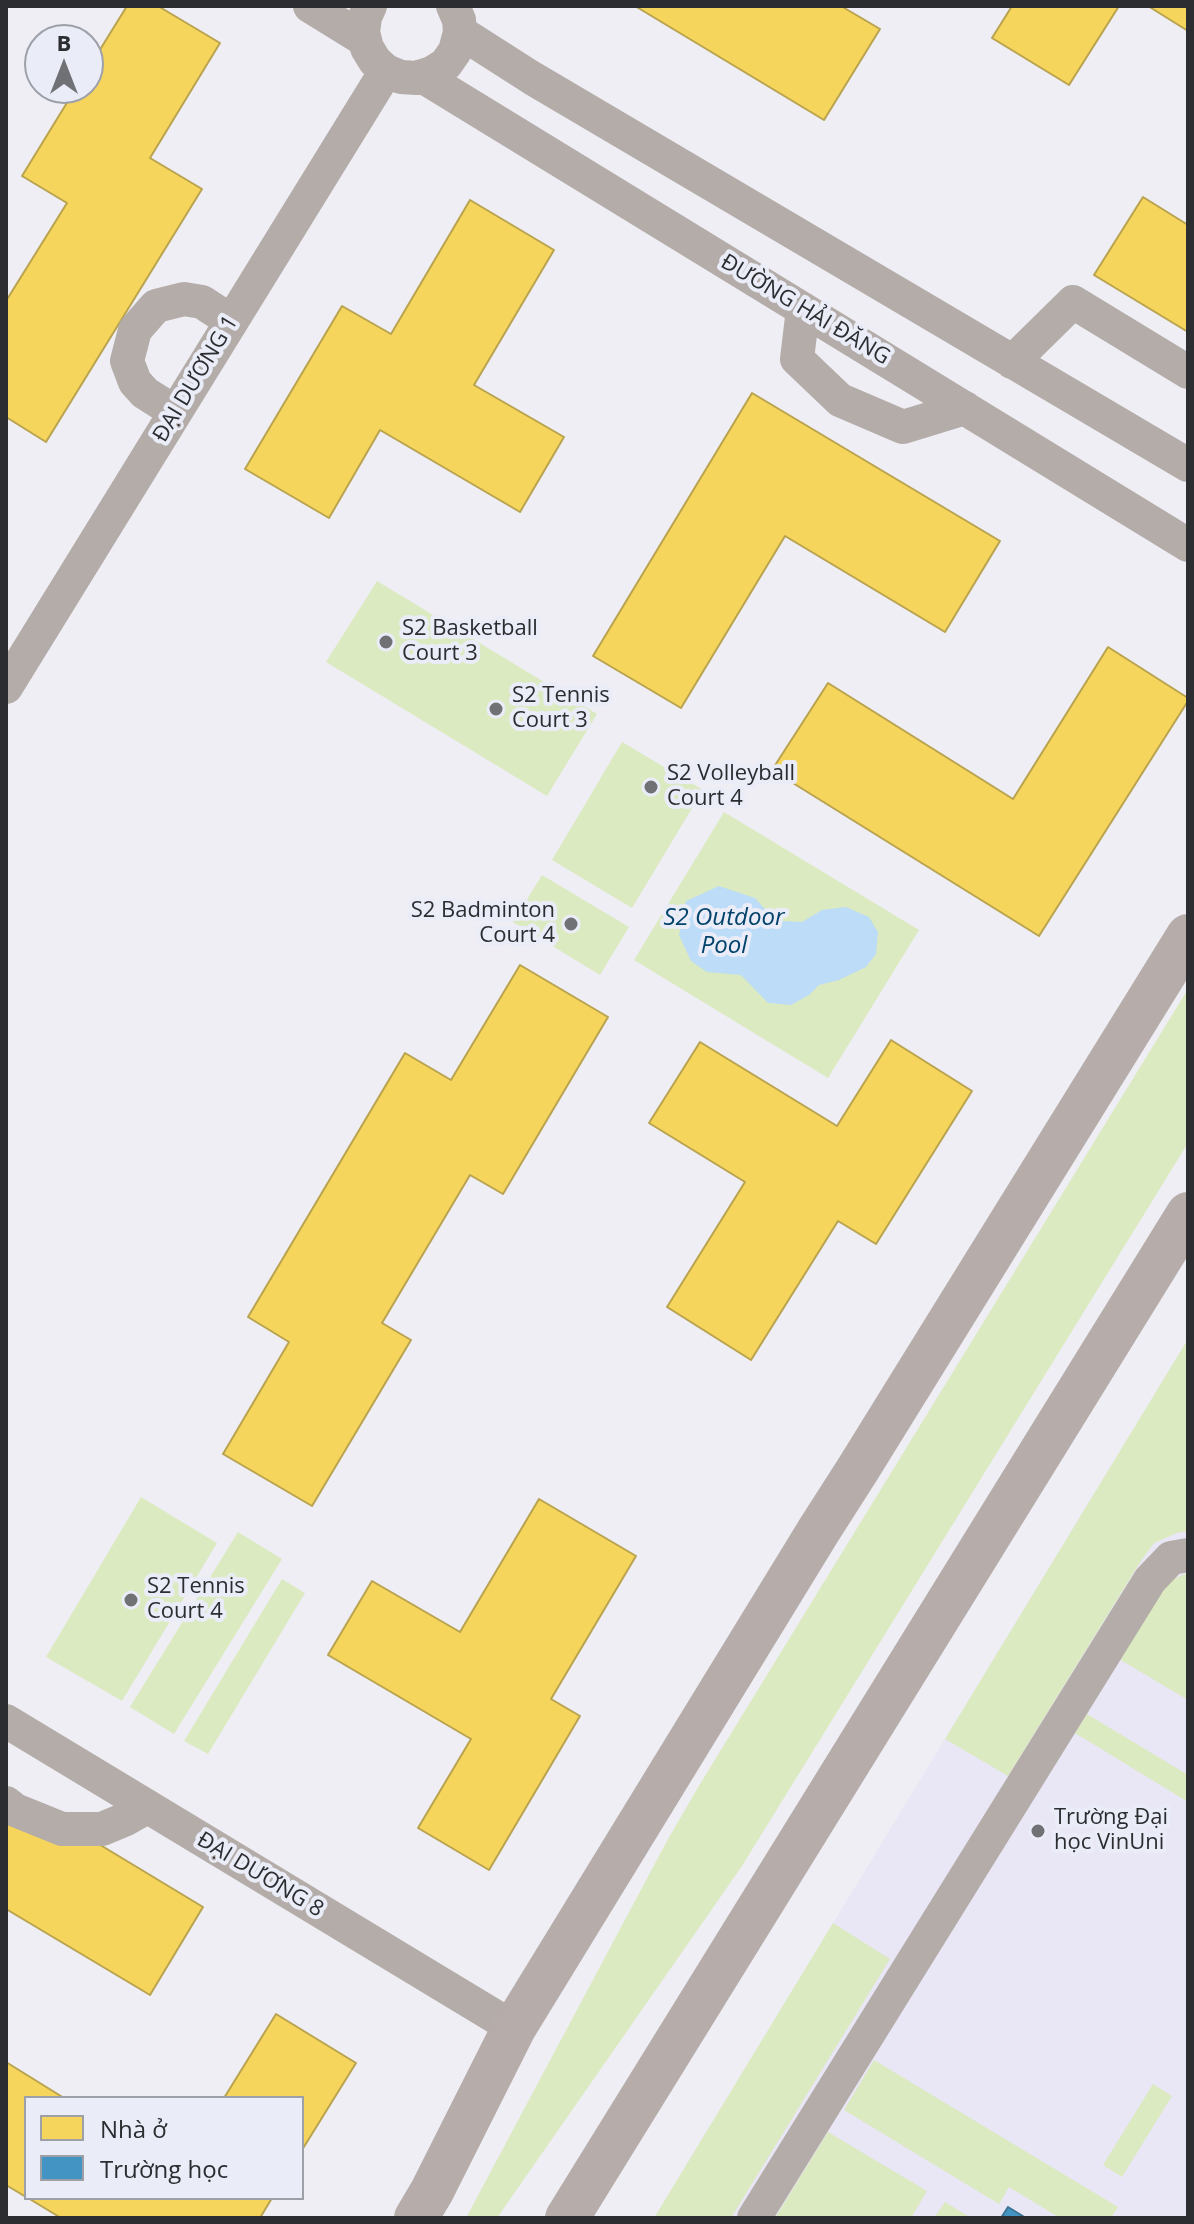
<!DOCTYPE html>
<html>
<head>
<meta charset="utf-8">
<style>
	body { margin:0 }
	#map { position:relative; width:1194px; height:2224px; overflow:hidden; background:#eeeef4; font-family:"Open Sans",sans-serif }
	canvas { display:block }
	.frame { position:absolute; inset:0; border:8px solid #2c2d31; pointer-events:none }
	.legend { position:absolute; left:24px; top:2096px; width:280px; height:104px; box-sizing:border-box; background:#eaecf8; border:2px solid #9ea0a8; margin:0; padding:10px 14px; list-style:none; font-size:24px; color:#2c2d31 }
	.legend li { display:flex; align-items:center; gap:16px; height:40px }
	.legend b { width:40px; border:2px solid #9ea0a8 }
	.north { position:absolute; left:24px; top:24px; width:80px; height:80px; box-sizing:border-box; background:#eaecf8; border:2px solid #9ea0a8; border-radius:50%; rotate:0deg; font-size:22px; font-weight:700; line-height:32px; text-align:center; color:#2c2d31 }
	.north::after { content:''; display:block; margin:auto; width:28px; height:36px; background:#707175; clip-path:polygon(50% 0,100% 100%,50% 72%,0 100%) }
</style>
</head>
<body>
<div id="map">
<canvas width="1194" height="2224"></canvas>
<div class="frame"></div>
<ul class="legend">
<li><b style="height:22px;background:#f6d55c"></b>Nhà ở</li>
<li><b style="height:22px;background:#4393c3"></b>Trường học</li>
</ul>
<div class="north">B</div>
</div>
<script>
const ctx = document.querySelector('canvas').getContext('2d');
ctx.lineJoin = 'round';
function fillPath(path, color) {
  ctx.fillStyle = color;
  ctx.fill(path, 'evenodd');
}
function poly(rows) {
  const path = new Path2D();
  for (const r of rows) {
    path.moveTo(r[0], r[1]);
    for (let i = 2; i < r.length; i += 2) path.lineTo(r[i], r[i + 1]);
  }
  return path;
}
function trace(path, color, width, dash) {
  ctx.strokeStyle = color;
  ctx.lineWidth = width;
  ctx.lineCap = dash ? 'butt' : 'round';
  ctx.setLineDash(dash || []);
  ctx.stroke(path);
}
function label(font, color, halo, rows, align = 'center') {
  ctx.font = font + ' "Open Sans",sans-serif';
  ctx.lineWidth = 8;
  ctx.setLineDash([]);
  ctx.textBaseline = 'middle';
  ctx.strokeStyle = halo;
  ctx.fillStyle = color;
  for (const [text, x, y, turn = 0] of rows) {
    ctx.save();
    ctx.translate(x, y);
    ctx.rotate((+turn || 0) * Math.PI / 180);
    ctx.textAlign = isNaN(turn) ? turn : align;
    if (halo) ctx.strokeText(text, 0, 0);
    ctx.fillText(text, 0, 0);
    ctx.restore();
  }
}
fillPath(poly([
	[1188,1339,1188,2218,654,2218,945,1739]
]), '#e9e6f5');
fillPath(poly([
	[377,581,597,714,547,796,326,662],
	[622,742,703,790,632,908,552,860],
	[724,812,919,930,828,1078,634,960],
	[542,875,629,927,600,975,513,922],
	[1188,989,1188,1143,742,1866,497,2218,466,2218,668,1839,700,1784],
	[1188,1339,1188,1531,1177,1533,1154,1543,1139,1564,1008,1776,945,1739],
	[141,1497,217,1543,122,1701,46,1657],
	[238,1532,282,1559,174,1734,130,1707],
	[1185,1574,1188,1574,1188,1700,1119,1659,1157,1595,1170,1581],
	[282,1579,305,1593,208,1754,184,1741],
	[1087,1714,1188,1775,1188,1802,1075,1733],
	[833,1923,890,1959,731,2218,654,2218],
	[874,2060,1118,2207,1111,2218,1060,2218,1009,2187,999,2204,844,2110],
	[1153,2084,1172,2096,1122,2177,1103,2165],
	[828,2132,927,2191,911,2218,775,2218],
	[945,2202,971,2218,934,2218]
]), '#dceac1');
fillPath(poly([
	[719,886,755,898,771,916,780,921,802,922,822,910,846,907,869,917,878,932,876,954,866,967,839,980,819,985,809,995,791,1005,768,1003,741,975,707,972,691,961,679,935,686,901]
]), '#bcdcf8');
const homes = poly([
	[127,6,158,6,220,43,150,158,202,189,46,442,6,417,6,301,67,203,22,176,76,88,88,88,88,69,127,6],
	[635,6,841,6,880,29,824,120,635,6],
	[1012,6,1119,6,1069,85,992,38,1012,6],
	[1148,6,1188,6,1188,31,1148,6],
	[1143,197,1188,225,1188,332,1094,275,1143,197],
	[470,200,554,250,474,385,564,437,520,512,380,430,329,518,245,469,342,306,391,334,470,200],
	[752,393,1000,541,945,632,785,536,681,708,593,656,752,393],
	[1108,647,1188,698,1188,701,1039,936,772,770,828,683,1013,799,1108,647],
	[520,965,608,1017,503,1194,470,1175,382,1323,411,1340,312,1506,223,1454,289,1342,248,1317,405,1053,451,1080,520,965],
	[891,1040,972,1091,876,1244,838,1221,751,1360,667,1307,745,1182,649,1123,700,1042,837,1126,891,1040],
	[539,1499,636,1556,551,1699,580,1716,489,1870,418,1828,471,1739,328,1655,372,1581,460,1632,539,1499],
	[6,1788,203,1907,150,1995,6,1909,6,1788],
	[276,2014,356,2063,302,2150,302,2098,224,2098,276,2014],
	[6,2062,64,2098,26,2098,26,2197,6,2185,6,2062],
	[28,2198,272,2198,260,2218,61,2218,28,2198]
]);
fillPath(homes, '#f6d55c');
trace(homes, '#b9a34f', 2);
const schools = poly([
	[1008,2207,1026,2218,1001,2218,1008,2207]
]);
fillPath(schools, '#4393c3');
trace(schools, '#3c7497', 2);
trace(poly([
	[310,6,365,40],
	[370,6,365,17,363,32,367,48,375,61,386,71,401,77,417,78,432,73,446,64,455,51,460,32,459,20,453,6],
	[460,32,532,78,1188,465],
	[422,76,1188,545],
	[803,309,797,359,840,400,903,427,965,408],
	[1012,362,1073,302,1188,372],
	[175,412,145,393,135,382,127,361,135,330,156,306,184,299,202,302,231,321],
	[6,687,386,71],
	[6,1721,514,2028],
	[6,1803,15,1810,62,1829,102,1829,126,1819,147,1807],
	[754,2218,1150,1580,1171,1558,1188,1555]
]), '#b4aca8', 34);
trace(poly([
	[416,2218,432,2191,514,2028,819,1530,858,1469,1188,936],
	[567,2218,1188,1214]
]), '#b6adaa', 44);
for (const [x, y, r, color] of [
	[386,642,8,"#707175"],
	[496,709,8,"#707175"],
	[651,787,8,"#707175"],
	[571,924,8,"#707175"],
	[131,1600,8,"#707175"],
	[1038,1831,8,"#707175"]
]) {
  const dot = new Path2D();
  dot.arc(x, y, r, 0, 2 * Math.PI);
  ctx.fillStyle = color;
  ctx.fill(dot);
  trace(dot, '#eaecf8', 3);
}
label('22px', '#2c2d31', '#eaecf8', [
	["ĐƯỜNG HẢI ĐĂNG",805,310,31],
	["ĐẠI DƯƠNG 1",196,379,-59],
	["ĐẠI DƯƠNG 8",260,1875,31]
]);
label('22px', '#2c2d31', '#eaecf8', [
	["S2 Basketball",402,629],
	["Court 3",402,654],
	["S2 Tennis",512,696],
	["Court 3",512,721],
	["S2 Volleyball",667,774],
	["Court 4",667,799],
	["S2 Badminton",555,911,"right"],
	["Court 4",555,936,"right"],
	["S2 Tennis",147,1587],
	["Court 4",147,1612],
	["Trường Đại",1054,1818],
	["học VinUni",1054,1843]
], 'left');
label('italic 24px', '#03436b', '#eaecf8', [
	["S2 Outdoor",724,918],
	["Pool",724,946]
]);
</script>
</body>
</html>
